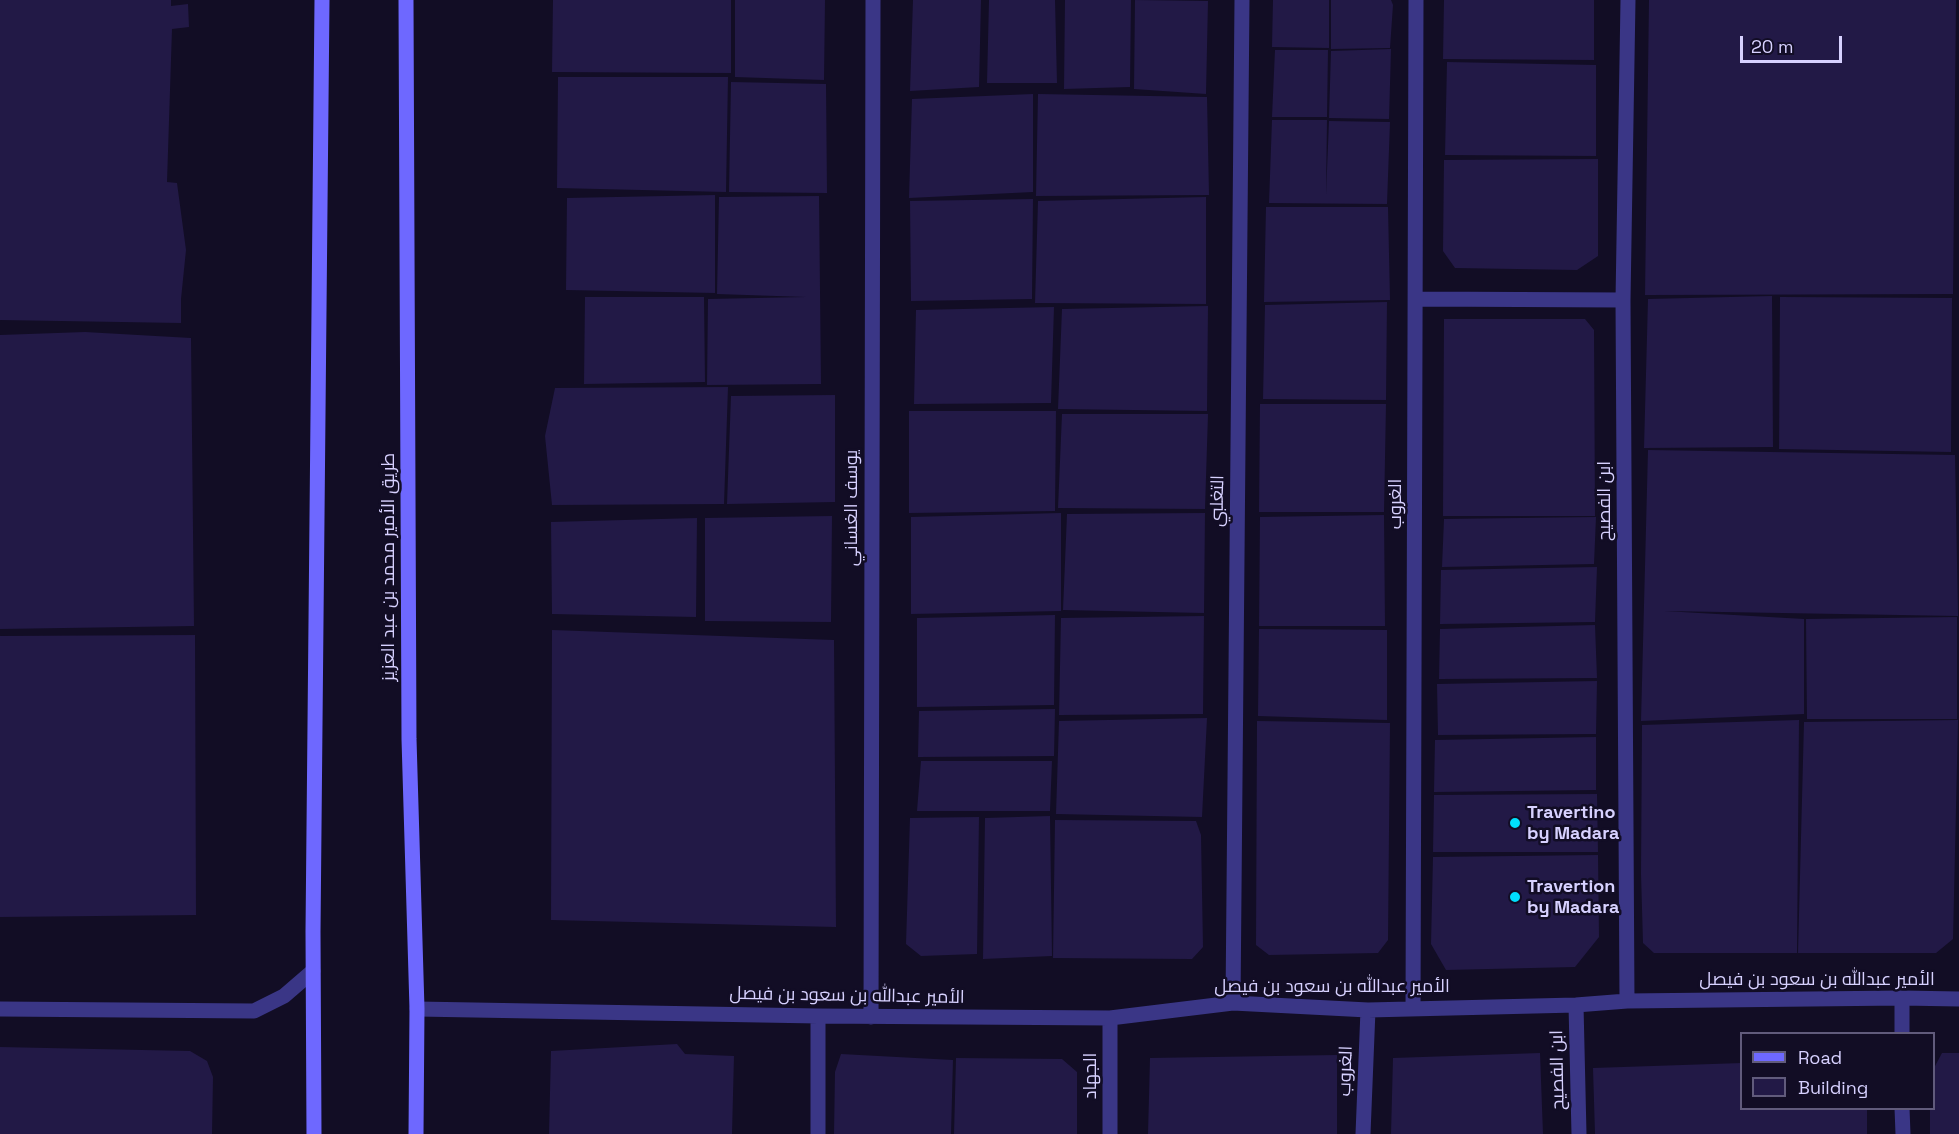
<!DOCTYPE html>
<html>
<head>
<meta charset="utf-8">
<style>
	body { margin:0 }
	#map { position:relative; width:1959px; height:1134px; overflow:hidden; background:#120d25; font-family:"Space Grotesk",sans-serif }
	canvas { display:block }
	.legend { position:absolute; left:1740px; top:1032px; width:195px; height:78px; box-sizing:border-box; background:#120d25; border:2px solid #615b7c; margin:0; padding:8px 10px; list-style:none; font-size:18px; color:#d7d1ff }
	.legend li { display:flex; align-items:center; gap:12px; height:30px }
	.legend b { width:30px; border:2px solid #615b7c }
	.scale { position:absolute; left:1740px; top:36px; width:102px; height:27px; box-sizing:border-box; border:3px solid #d7d1ff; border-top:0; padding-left:8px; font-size:18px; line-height:21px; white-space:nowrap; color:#d7d1ff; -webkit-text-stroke:4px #120d25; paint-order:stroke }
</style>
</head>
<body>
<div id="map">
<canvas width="1959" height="1134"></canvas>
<ul class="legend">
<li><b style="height:8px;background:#6e68ff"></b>Road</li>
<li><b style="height:16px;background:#221946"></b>Building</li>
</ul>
<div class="scale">20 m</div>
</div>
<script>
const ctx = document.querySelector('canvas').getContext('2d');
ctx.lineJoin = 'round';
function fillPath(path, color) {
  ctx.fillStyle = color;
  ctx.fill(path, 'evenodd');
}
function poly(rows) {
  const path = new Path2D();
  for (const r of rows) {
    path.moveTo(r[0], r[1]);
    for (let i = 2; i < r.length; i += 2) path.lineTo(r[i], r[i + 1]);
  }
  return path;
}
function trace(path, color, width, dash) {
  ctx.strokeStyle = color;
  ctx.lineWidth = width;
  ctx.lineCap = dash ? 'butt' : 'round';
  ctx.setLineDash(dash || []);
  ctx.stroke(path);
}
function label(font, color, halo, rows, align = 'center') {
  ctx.font = font + ' "Space Grotesk",Cairo,sans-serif';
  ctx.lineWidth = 5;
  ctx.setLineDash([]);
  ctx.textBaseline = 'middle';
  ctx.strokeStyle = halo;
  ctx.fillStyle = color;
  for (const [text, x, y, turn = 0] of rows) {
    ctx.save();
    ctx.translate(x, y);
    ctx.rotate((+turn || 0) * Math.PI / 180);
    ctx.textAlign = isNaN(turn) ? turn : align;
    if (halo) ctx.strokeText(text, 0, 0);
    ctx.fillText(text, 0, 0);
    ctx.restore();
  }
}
fillPath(poly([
	[0,0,171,0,171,6,188,4,189,27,172,29,167,182,177,183,186,250,181,299,181,323,0,320],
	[553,0,731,0,731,73,552,72],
	[735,0,825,0,824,80,735,77],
	[913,0,981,0,979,87,910,91],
	[989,0,1055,0,1057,83,987,83],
	[1065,0,1131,0,1130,87,1064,89],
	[1135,0,1208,1,1206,94,1134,89],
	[1273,0,1329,0,1329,48,1272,47],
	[1331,0,1391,0,1393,5,1390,48,1331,49],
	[1444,0,1594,0,1594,60,1443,59],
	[1649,0,1956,0,1953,294,1645,295],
	[1391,49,1389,119,1329,118,1331,51],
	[1275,50,1328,50,1327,117,1272,117],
	[1447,62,1596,65,1596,156,1445,155],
	[558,77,728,77,726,192,557,188],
	[731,82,826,84,827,193,729,192],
	[1033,94,1033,192,909,198,912,99],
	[1038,94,1207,97,1209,195,1036,196],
	[1272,120,1327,120,1326,195,1329,121,1390,122,1387,204,1269,203],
	[1598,159,1598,256,1577,270,1455,268,1443,251,1444,160],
	[715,195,715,293,566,290,567,198],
	[819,196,821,384,707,385,708,299,806,297,717,294,719,197],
	[1206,197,1206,304,1035,303,1038,201],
	[1033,199,1032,299,911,301,910,201],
	[1266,207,1388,207,1390,300,1264,302],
	[1772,296,1773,447,1644,448,1648,299],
	[585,297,704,297,705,382,584,384],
	[1780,297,1952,298,1951,452,1779,449],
	[1387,302,1386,400,1263,399,1265,305],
	[1208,306,1207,411,1058,409,1062,309],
	[1054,307,1051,403,914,404,916,310],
	[1444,319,1585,319,1594,330,1595,516,1443,516],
	[85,332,191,338,194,626,0,629,0,335],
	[728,387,724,504,552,505,545,436,555,388],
	[835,395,835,502,727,504,731,396],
	[1260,404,1386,404,1384,512,1259,512],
	[909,411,1056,411,1055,511,909,513],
	[1062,414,1208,414,1205,509,1058,508],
	[1648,450,1955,455,1958,616,1664,611,1804,619,1804,714,1641,721],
	[1061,513,1061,611,911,614,911,517],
	[1205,513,1204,613,1063,610,1067,514],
	[1384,515,1385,626,1259,626,1260,517],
	[832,516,831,622,705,621,705,518],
	[1596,517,1594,564,1442,567,1444,519],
	[697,518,696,617,552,614,551,522],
	[1597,567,1595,622,1440,624,1441,570],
	[1055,615,1054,705,917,707,917,618],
	[1204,616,1203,714,1059,715,1061,618],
	[1957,617,1957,719,1807,719,1806,619],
	[1595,625,1597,678,1439,679,1440,629],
	[1259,629,1387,630,1387,720,1258,716],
	[552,630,834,640,836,927,551,920],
	[195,635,196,915,0,917,0,636],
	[1597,681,1596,734,1438,735,1437,684],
	[1055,709,1054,756,918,757,919,711],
	[1207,718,1202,817,1056,814,1059,721],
	[1799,720,1797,953,1654,953,1643,943,1641,874,1642,725],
	[1958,720,1953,939,1936,953,1798,953,1804,722],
	[1257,721,1390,723,1388,940,1378,953,1269,955,1256,945],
	[1596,737,1596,790,1434,792,1435,740],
	[921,761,1052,761,1050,811,917,811],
	[1597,794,1598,852,1433,852,1434,795],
	[1050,816,1052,956,983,959,985,818],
	[979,817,977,954,921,956,906,944,910,818],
	[1055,820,1196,821,1201,835,1203,947,1192,959,1053,958],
	[1598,855,1599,937,1575,967,1446,970,1431,944,1433,857],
	[677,1044,685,1054,734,1056,732,1134,549,1134,551,1051],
	[0,1047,190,1051,207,1061,213,1077,212,1134,0,1134],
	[1540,1053,1543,1134,1391,1134,1393,1058],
	[1942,1053,1959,1053,1959,1134,1930,1134,1930,1108,1934,1108,1934,1068],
	[841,1054,953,1060,951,1134,834,1134,835,1072],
	[1337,1055,1337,1134,1148,1134,1150,1058],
	[956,1058,1062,1059,1077,1072,1077,1134,954,1134],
	[1742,1063,1742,1108,1867,1108,1867,1134,1595,1134,1593,1068]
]), '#221946');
trace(poly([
	[1416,299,1623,300],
	[1902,998,1902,1034],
	[1627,1001,1623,300,1628,0],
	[1233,1003,1242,0],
	[1576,1005,1579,1134],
	[0,1009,254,1011,284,996,313,971],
	[417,1009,818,1016,1110,1018,1233,1003,1368,1010,1576,1005,1627,1001,1902,998,1959,999],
	[1413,1009,1416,0],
	[871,1017,873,0],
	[1110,1018,1110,1134],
	[1902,1108,1903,1134],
	[818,1134,818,1016],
	[1363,1134,1368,1010]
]), '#3a3686', 15);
trace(poly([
	[406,0,409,739,417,1009,416,1134],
	[314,1134,313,931,322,0]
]), '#6e68ff', 15);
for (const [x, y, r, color] of [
	[1515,823,6,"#00dffc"],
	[1515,897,6,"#00dffc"]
]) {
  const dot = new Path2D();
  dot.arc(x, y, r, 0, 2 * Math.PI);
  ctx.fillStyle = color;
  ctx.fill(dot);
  trace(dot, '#120d25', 2);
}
label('18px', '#d7d1ff', '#120d25', [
	["التغلبي",1218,501,-89],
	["ابن الفصيح",1605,501,-90],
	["الغروب",1396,504,-90],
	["يوسف الغساني",852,508,-90],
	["طريق الأمير محمد بن عبد العزيز",389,567,-90],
	["الأمير عبدالله بن سعود بن فيصل",1817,980],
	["الأمير عبدالله بن سعود بن فيصل",1332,987],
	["الأمير عبدالله بن سعود بن فيصل",847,996,1],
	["ابن الفصيح",1558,1070,-91],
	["الغروب",1346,1071,-88],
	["الجهاد",1091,1076,-90]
]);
label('bold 18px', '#d7d1ff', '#120d25', [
	["Travertino",1527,813],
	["by Madara",1527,834],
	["Travertion",1527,887],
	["by Madara",1527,908]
], 'left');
</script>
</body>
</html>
